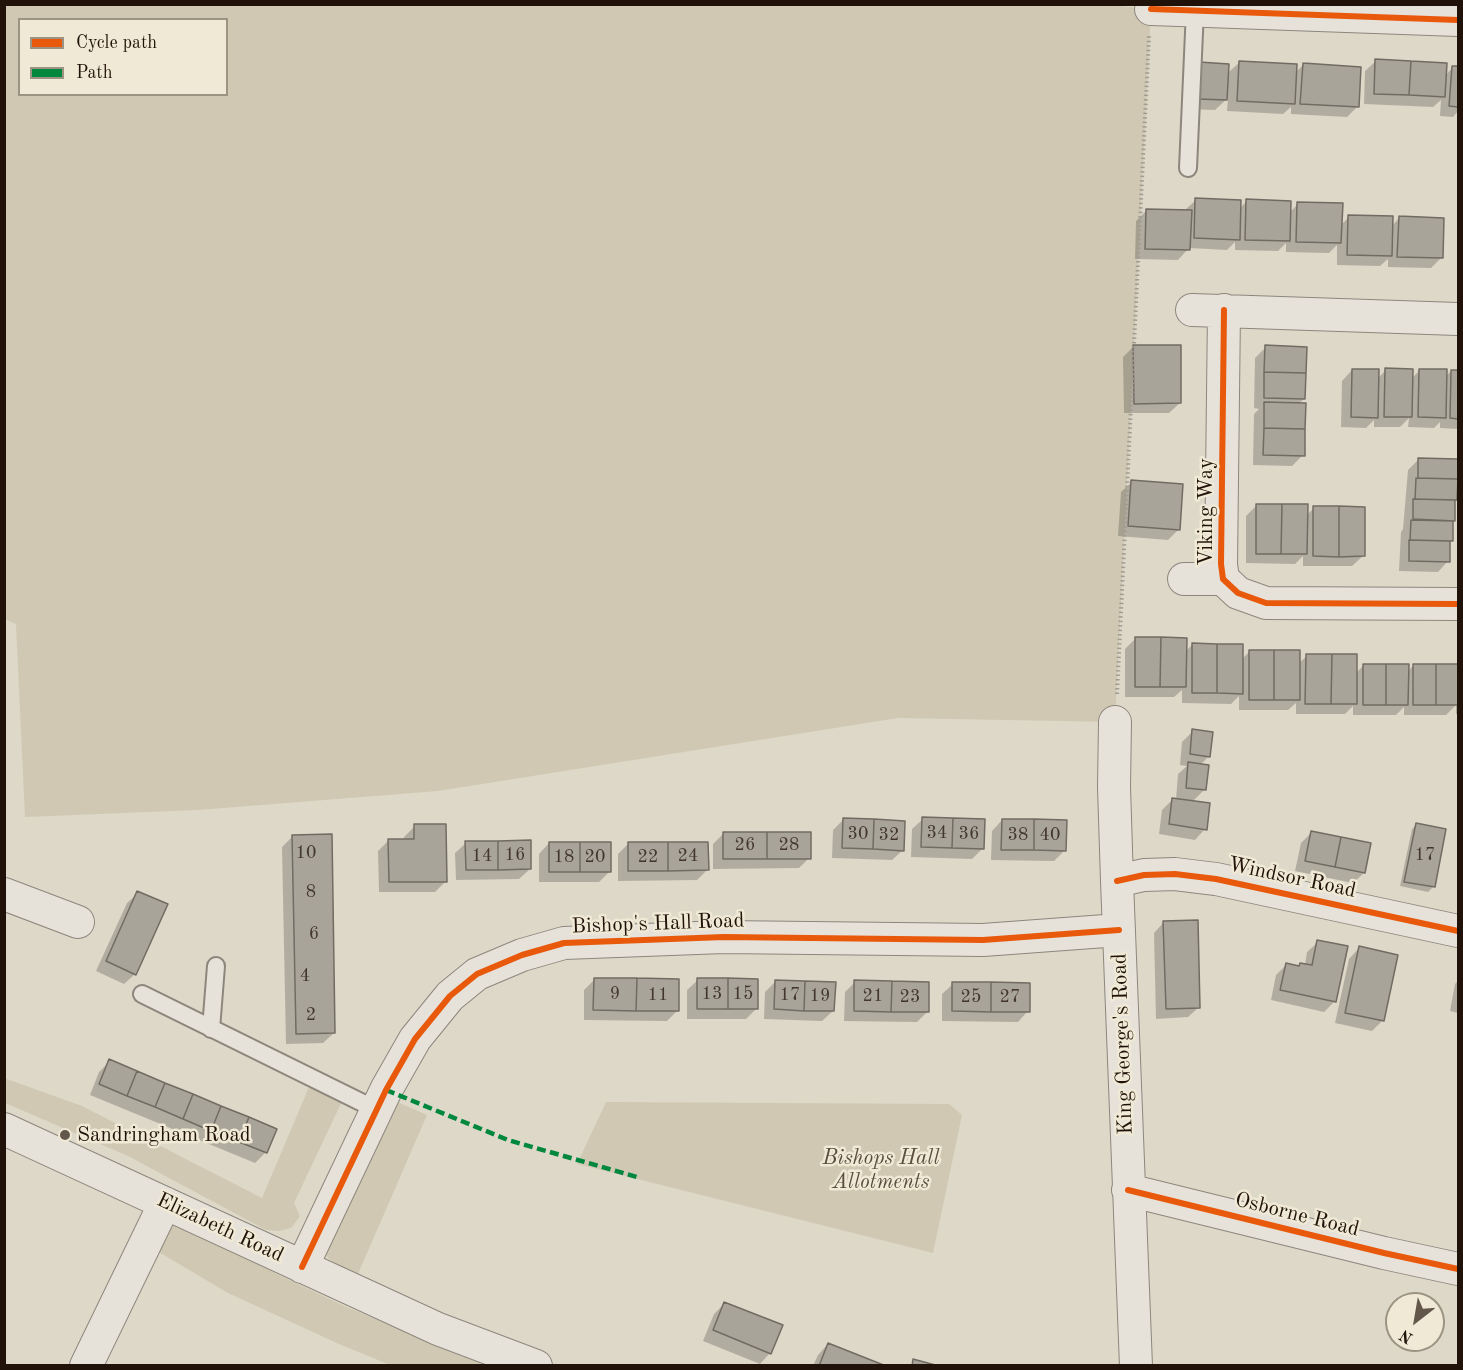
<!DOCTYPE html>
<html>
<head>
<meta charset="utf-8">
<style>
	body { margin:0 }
	#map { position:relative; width:1463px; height:1370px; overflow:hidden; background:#ddd8c8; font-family:"Old Standard TT",serif }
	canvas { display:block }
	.frame { position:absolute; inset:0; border:6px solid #211209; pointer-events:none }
	.legend { position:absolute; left:18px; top:18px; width:210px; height:78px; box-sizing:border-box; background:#efe9d5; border:2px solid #9d9383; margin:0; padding:8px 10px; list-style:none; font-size:18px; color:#211209 }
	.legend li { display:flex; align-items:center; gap:12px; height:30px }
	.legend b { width:30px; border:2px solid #9d9383 }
	.north { position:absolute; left:1385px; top:1292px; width:60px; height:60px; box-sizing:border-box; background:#efe9d5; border:2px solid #9d9383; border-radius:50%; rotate:211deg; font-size:16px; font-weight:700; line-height:24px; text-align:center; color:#211209 }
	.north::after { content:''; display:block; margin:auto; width:21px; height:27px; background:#63574c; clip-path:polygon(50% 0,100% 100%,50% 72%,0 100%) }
</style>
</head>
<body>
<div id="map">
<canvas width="1463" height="1370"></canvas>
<div class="frame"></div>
<ul class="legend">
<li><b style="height:8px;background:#e8590c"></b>Cycle path</li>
<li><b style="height:8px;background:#00873e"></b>Path</li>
</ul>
<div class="north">N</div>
</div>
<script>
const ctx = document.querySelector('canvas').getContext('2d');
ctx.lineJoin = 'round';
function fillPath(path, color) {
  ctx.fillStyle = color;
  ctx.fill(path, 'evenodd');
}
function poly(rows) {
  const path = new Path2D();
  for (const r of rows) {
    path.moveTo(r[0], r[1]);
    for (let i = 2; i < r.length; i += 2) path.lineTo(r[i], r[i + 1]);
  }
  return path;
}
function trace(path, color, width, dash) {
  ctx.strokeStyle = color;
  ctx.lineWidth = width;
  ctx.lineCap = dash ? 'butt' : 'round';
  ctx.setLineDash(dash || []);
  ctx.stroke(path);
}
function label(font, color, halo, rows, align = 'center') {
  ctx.font = font + ' "Old Standard TT",serif';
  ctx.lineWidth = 5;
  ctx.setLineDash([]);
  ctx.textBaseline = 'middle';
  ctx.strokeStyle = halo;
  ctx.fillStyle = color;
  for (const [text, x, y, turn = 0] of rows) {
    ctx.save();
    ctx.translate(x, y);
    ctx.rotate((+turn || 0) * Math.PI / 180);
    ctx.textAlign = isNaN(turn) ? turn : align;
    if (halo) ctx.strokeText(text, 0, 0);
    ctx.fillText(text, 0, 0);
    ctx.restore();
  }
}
fillPath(poly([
	[1098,4,1151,9,1115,722,898,718,438,791,198,810,25,817,16,624,4,619,4,5],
	[20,20,226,20,226,94,20,94],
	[4,1078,82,1106,262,1198,312,1080,344,1097,294,1203,300,1216,291,1228,279,1231,266,1230,128,1156,5,1103],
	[386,1097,427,1115,358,1274,337,1265,328,1258,322,1247],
	[606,1102,949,1104,962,1115,933,1253,577,1164],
	[180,1219,275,1273,344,1306,472,1359,493,1365,390,1365,339,1344,228,1293,147,1245,155,1228]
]), '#d0c8b2');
fillPath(poly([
	[1376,61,1445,76,1453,67,1458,68,1458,111,1453,117,1440,116,1441,100,1433,107,1364,104,1365,71],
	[1240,62,1295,73,1303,65,1358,106,1347,117,1291,114,1291,107,1283,114,1227,111,1228,98,1215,110,1187,109],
	[1196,200,1239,209,1247,201,1290,212,1298,204,1341,225,1349,217,1392,226,1399,218,1441,258,1431,268,1388,267,1388,259,1380,266,1337,265,1337,245,1329,253,1286,252,1286,243,1278,251,1235,250,1235,242,1227,250,1189,248,1178,260,1135,259,1136,221,1147,210,1185,210],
	[1134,346,1180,403,1169,413,1124,413,1123,357],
	[1266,347,1304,399,1298,404,1303,455,1292,466,1253,465,1254,414,1259,409,1254,408,1255,358],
	[1352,370,1378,378,1386,370,1411,379,1420,370,1445,377,1451,371,1458,371,1458,429,1440,428,1440,422,1434,428,1408,427,1409,418,1400,427,1374,427,1374,420,1366,428,1341,427,1342,381],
	[1419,459,1458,461,1451,540,1448,543,1448,561,1438,572,1399,571,1401,532,1403,529,1408,470],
	[1132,482,1178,530,1168,540,1118,536,1121,492],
	[1257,505,1306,516,1314,508,1363,556,1352,566,1303,566,1303,556,1295,564,1246,563,1246,516],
	[1136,638,1185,652,1192,645,1242,659,1249,652,1299,663,1307,656,1356,673,1364,665,1407,672,1414,665,1457,675,1458,673,1458,715,1456,714,1456,705,1446,715,1404,715,1404,707,1396,715,1353,715,1353,706,1345,714,1296,714,1296,703,1288,710,1239,710,1239,696,1231,704,1182,703,1182,690,1174,697,1125,697,1125,649],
	[1193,731,1209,756,1200,765,1205,789,1192,802,1205,829,1195,840,1159,834,1162,810,1173,799,1176,800,1178,774,1187,766,1180,765,1182,742],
	[923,819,982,849,972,859,911,857,912,829],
	[843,820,903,850,892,860,832,858,833,830],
	[1002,820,1065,850,1054,861,991,860,992,831],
	[1417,824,1433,887,1428,892,1400,886,1412,829],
	[415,826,446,881,435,892,379,892,378,851,388,841,404,840,404,837],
	[1312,832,1364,873,1353,883,1295,871,1301,843],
	[724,833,809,858,799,868,713,869,713,844],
	[293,836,334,1033,323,1043,286,1044,282,847],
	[466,843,530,869,519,879,456,880,455,853],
	[549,843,610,871,599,882,539,882,539,854],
	[628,844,707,870,697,880,618,881,618,854],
	[138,893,135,974,124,984,96,971,127,903],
	[1164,922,1199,1007,1188,1017,1156,1019,1154,933],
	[1318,942,1335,1001,1324,1012,1271,1000,1276,975,1286,965,1298,967,1300,964,1305,965,1307,952],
	[1359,948,1383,1020,1372,1031,1335,1023,1349,959],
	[594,980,678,1010,667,1021,584,1020,584,990],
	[698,980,757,1008,746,1019,687,1019,687,990],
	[776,981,833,1011,822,1021,764,1019,765,992],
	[1458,981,1458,1013,1450,1011,1455,984],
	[855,982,927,1012,917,1022,844,1021,845,992],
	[953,984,1028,1011,1018,1022,942,1021,942,994],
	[110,1061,275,1130,265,1153,255,1163,90,1095,99,1072],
	[724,1304,770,1353,760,1364,703,1341,714,1314],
	[828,1344,882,1366,813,1366,818,1355]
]), '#0003');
const building = poly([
	[1375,59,1411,61,1409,95,1374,94,1375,59],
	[1239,61,1297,64,1295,104,1237,101,1239,61],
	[1411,61,1447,63,1445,97,1409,95,1411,61],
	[1199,62,1229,64,1227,100,1197,99,1199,62],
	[1303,63,1361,67,1359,107,1300,104,1303,63],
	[1452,66,1458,66,1458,107,1449,106,1452,66],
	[1195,198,1241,200,1240,240,1194,238,1195,198],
	[1246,199,1291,201,1290,241,1245,240,1246,199],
	[1297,202,1343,203,1341,243,1296,242,1297,202],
	[1146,209,1192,210,1190,250,1145,249,1146,209],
	[1348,215,1393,216,1392,256,1347,255,1348,215],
	[1399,216,1444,218,1443,258,1397,257,1399,216],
	[1133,345,1181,345,1181,403,1134,404,1133,345],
	[1265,345,1307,347,1306,373,1264,372,1265,345],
	[1385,368,1413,369,1412,417,1384,417,1385,368],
	[1352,369,1379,369,1378,418,1351,417,1352,369],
	[1419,369,1447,369,1446,418,1418,417,1419,369],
	[1451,370,1458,370,1458,419,1450,418,1451,370],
	[1264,372,1306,373,1305,399,1264,398,1264,372],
	[1264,402,1306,403,1305,429,1264,428,1264,402],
	[1264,428,1305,429,1305,456,1263,455,1264,428],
	[1418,458,1458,459,1458,479,1418,478,1418,458],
	[1416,478,1458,479,1457,500,1415,499,1416,478],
	[1131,480,1183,484,1180,530,1128,526,1131,480],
	[1413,499,1455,500,1455,521,1413,519,1413,499],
	[1256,504,1282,504,1281,554,1256,554,1256,504],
	[1282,504,1308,504,1307,554,1281,554,1282,504],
	[1313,506,1339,506,1339,557,1313,556,1313,506],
	[1339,506,1365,507,1365,556,1339,557,1339,506],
	[1411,520,1453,521,1453,541,1410,540,1411,520],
	[1409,540,1450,541,1450,562,1409,561,1409,540],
	[1135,637,1161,637,1160,687,1135,687,1135,637],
	[1161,637,1187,638,1186,687,1160,687,1161,637],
	[1192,643,1217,644,1217,693,1192,693,1192,643],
	[1217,644,1243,644,1243,694,1217,693,1217,644],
	[1249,650,1274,650,1274,700,1249,700,1249,650],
	[1274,650,1300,650,1300,700,1274,700,1274,650],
	[1306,654,1332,654,1331,704,1305,704,1306,654],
	[1332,654,1357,654,1357,704,1331,704,1332,654],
	[1363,664,1386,664,1386,705,1363,705,1363,664],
	[1386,664,1409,664,1408,705,1386,705,1386,664],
	[1413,664,1436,664,1436,705,1413,705,1413,664],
	[1436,664,1458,664,1458,705,1436,705,1436,664],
	[1192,729,1213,732,1210,757,1190,754,1192,729],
	[1188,762,1209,765,1206,790,1186,788,1188,762],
	[1172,798,1210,803,1207,830,1169,824,1172,798],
	[922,817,953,818,952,848,921,847,922,817],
	[843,818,874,819,873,849,842,848,843,818],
	[953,818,985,819,984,849,952,848,953,818],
	[874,819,905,821,904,851,873,849,874,819],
	[1002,819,1034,819,1034,850,1001,850,1002,819],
	[1034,819,1067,820,1066,851,1034,850,1034,819],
	[1416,823,1446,829,1435,887,1404,882,1416,823],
	[414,824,446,824,447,882,389,882,388,839,414,839,414,824],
	[1311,831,1341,837,1335,867,1305,861,1311,831],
	[723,832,767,832,767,859,723,859,723,832],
	[767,832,811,832,811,859,767,859,767,832],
	[332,834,335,1033,296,1034,292,835,332,834],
	[1341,837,1371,843,1365,873,1335,867,1341,837],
	[531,840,531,869,498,870,498,841,531,840],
	[465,841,498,841,498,870,466,870,465,841],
	[549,842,580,842,580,872,549,872,549,842],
	[580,842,611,842,611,872,580,872,580,842],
	[628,842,668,842,668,871,628,871,628,842],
	[668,842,708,842,709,870,668,871,668,842],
	[137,891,168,904,136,975,106,961,137,891],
	[1198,920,1200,1008,1166,1009,1163,921,1198,920],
	[1317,940,1348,946,1336,1002,1280,990,1286,963,1299,966,1300,963,1312,965,1317,940],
	[1359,946,1398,955,1384,1021,1345,1013,1359,946],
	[594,978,637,978,636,1011,593,1010,594,978],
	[637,978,679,979,679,1011,636,1011,637,978],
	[697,978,728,978,728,1009,697,1009,697,978],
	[728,978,758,979,758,1009,728,1009,728,978],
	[775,980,805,981,804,1011,774,1009,775,980],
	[854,980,892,981,891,1012,854,1011,854,980],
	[805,981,836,982,834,1011,804,1011,805,981],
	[892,981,929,982,929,1012,891,1012,892,981],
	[952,982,991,982,991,1012,952,1011,952,982],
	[991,982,1030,983,1030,1012,991,1012,991,982],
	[109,1059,137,1071,127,1096,99,1084,109,1059],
	[137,1071,165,1083,155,1107,127,1096,137,1071],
	[165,1083,193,1094,183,1119,155,1107,165,1083],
	[193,1094,221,1106,211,1131,183,1119,193,1094],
	[221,1106,249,1117,239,1142,211,1131,221,1106],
	[249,1117,277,1129,267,1153,239,1142,249,1117],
	[724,1302,783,1325,771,1354,713,1330,724,1302],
	[828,1343,886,1366,819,1366,828,1343],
	[913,1359,939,1366,912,1366,913,1359]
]);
fillPath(building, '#a8a499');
trace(building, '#716c63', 1.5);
const service = poly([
	[1188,168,1195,10],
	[142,994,377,1110],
	[211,1029,216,966]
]);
const minor = poly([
	[1151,9,1458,20],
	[1192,310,1458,319],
	[1224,310,1221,564,1223,579,1238,593,1266,603,1458,604],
	[1184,579,1223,579],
	[1115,722,1114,787,1117,881,1136,1366],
	[1117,881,1144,875,1175,874,1216,879,1458,931],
	[4,894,78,922],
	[4,1129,438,1329,536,1366],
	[1128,1190,1384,1253,1458,1269],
	[302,1267,386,1090,415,1039,450,996,477,974,522,955,564,943,724,937,983,940,1119,930],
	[86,1366,165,1203]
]);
trace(service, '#8c877d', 20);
trace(minor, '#8c877d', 34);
trace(poly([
	[1117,694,1149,36]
]), '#a09c94', 4, [1.5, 3]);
trace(service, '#e6e2da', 16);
trace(minor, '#e6e2da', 32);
trace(poly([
	[386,1090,508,1140,637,1177]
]), '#00873e', 4.5, [9, 4.5]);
trace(poly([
	[1151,9,1458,20],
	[1224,310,1221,564,1223,579,1238,593,1266,603,1458,604],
	[1117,881,1144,875,1175,874,1216,879,1458,931],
	[1128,1190,1384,1253,1458,1269],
	[302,1267,386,1090,415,1039,450,996,477,974,522,955,564,943,724,937,983,940,1119,930]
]), '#e8590c', 6);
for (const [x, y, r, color] of [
	[65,1135,6,"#63574c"]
]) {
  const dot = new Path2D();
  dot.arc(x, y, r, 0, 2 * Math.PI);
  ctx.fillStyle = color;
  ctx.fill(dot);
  trace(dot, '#efe9d5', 2);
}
label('18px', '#43362d', null, [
	["34",937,833],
	["30",858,834],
	["36",969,834],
	["32",889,835],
	["38",1018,835],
	["40",1050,835],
	["26",745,845],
	["28",789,845],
	["10",306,853],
	["16",515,855],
	["17",1425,855],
	["14",482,856],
	["24",688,856],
	["18",564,857],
	["20",595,857],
	["22",648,857],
	["8",311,892],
	["6",314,934],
	["4",305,976],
	["9",615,994],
	["13",712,994],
	["15",743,994],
	["11",658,995],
	["17",790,995],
	["19",820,996],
	["21",873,996],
	["23",910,997],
	["25",971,997],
	["27",1010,997],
	["2",311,1015]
]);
label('21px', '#211209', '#efe9d5', [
	["Viking Way",1206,512,-90],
	["Windsor Road",1292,878,12],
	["Bishop's Hall Road",658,924,-2],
	["King George's Road",1123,1044,-92],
	["Osborne Road",1297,1215,14],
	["Elizabeth Road",220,1228,25]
]);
label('21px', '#211209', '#efe9d5', [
	["Sandringham Road",77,1135]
], 'left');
label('italic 21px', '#5a4d3e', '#efe9d5', [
	["Bishops Hall",881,1158],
	["Allotments",881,1182]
]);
</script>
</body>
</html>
